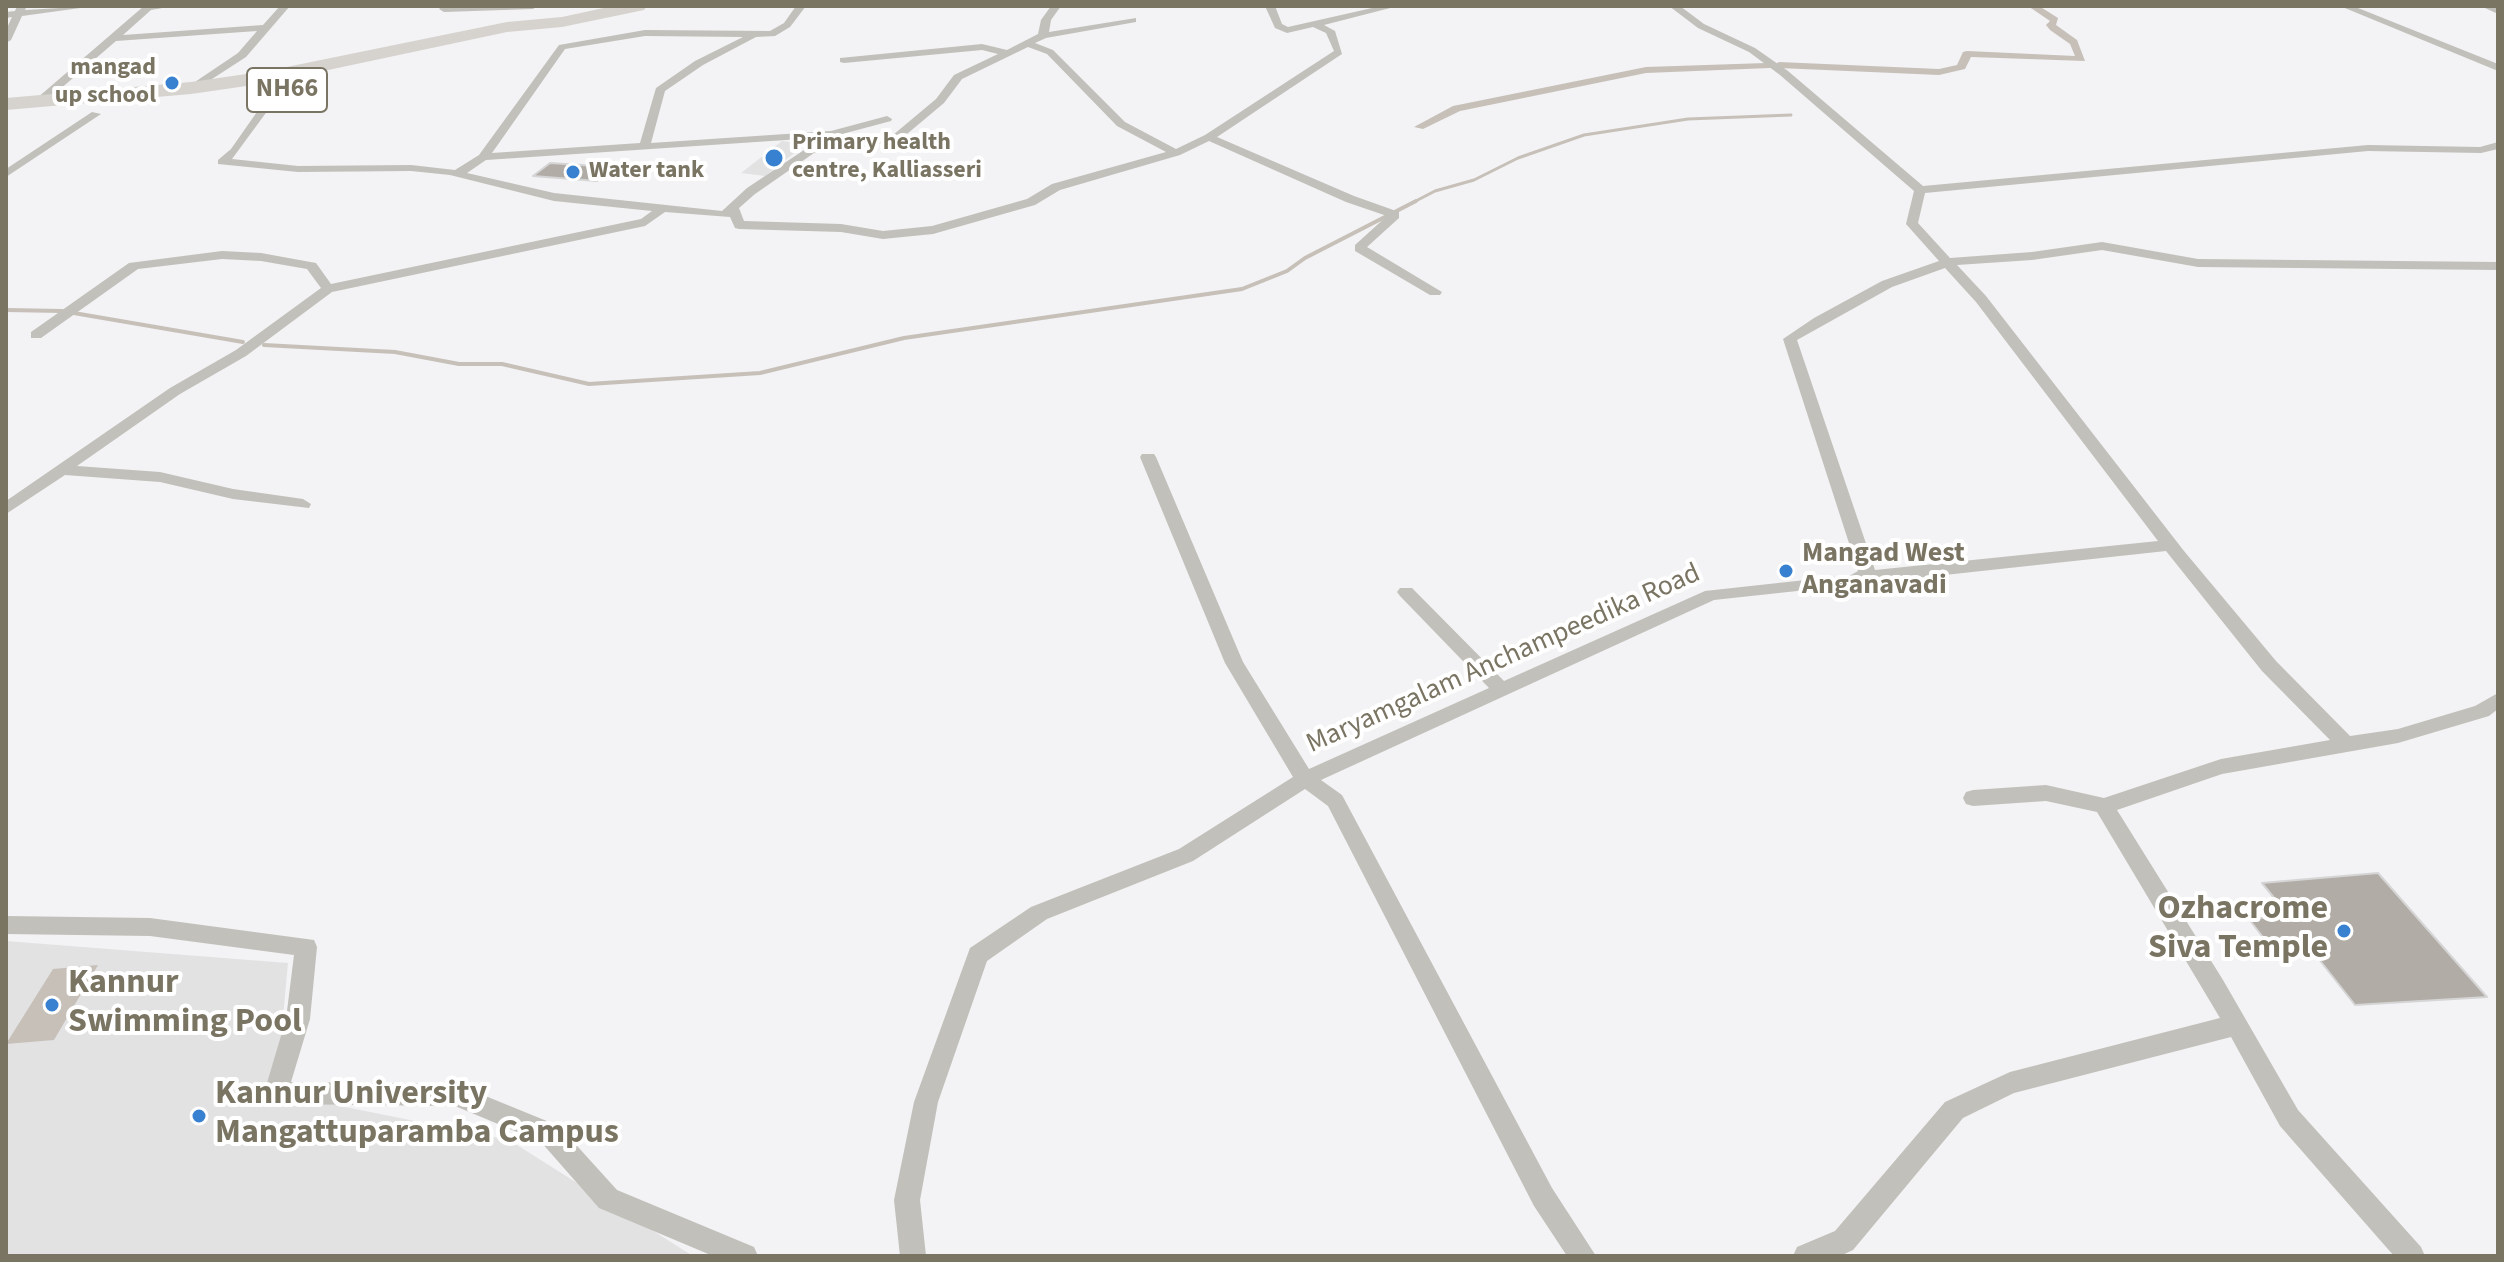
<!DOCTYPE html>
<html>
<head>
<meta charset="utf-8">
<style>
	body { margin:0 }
	#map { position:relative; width:2504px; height:1262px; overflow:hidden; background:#f3f2f5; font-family:"Source Sans 3",sans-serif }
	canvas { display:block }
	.frame { position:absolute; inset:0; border:8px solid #7a7463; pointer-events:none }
</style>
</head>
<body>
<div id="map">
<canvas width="2504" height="1262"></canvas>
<div class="frame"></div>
</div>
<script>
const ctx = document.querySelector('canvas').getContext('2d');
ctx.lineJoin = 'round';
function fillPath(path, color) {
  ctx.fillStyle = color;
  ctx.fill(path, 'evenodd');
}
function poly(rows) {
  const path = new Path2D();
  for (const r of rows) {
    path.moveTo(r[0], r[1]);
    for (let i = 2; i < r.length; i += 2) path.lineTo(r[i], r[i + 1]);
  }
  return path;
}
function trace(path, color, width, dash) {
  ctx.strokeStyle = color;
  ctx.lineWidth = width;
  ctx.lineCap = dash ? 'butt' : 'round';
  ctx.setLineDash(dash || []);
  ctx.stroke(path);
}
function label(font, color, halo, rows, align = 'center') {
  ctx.font = font + ' "Source Sans 3",sans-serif';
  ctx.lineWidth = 8;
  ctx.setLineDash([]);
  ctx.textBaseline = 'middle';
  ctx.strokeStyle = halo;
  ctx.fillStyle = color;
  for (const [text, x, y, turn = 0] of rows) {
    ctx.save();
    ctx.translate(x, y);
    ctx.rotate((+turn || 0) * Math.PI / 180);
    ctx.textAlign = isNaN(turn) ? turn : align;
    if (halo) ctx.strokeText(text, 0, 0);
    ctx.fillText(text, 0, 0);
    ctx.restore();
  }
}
fillPath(poly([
	[782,141,806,144,765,176,741,173],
	[6,941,288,963,276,1093,509,1140,693,1256,6,1256]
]), '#e3e2e3');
fillPath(poly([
	[98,965,54,1040,6,1044,53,969]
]), '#c6c0b8');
trace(poly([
	[1412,203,1435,191,1474,180,1518,158,1584,135,1688,119,1791,115]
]), '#c6c0b8', 3);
trace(poly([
	[6,310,62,311,243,342],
	[264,345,395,352,459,364,502,364,589,384,760,373,904,338,1242,289,1287,271,1305,258,1416,201]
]), '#c6c0b8', 4);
fillPath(poly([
	[2028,6,2039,6,2058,18,2056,25,2077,40,2085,61,1971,57,1965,69,1939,75,1779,68,1774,65,1779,62,1939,69,1957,65,1963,52,1967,51,2075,56,2070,44,2050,30,2046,25,2050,21,2028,6],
	[1766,63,1771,66,1770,68,1646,73,1460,111,1423,129,1414,127,1453,106,1646,67,1766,63]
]), '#c6c0b8');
const building = poly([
	[550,163,612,167,597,181,533,176,550,163],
	[2378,873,2487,997,2355,1005,2307,944,2272,949,2249,919,2288,915,2262,883,2378,873]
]);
fillPath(building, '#b1aca5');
trace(building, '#d5d5d6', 2);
fillPath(poly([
	[17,6,27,6,25,10,95,6,22,16,11,40,6,43,6,30,12,17,6,18,6,12,15,11,17,6],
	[144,6,174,6,151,10,123,35,263,25,280,6,290,6,246,57,195,90,186,88,238,53,257,31,116,41,44,103,36,103,36,99,144,6],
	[442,6,538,6,533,9,444,12,439,9,442,6],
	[796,6,806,6,790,27,775,36,756,37,703,65,665,91,651,143,831,131,887,116,892,119,891,121,831,137,486,160,467,173,554,193,722,211,747,188,807,148,849,145,893,135,936,99,954,75,998,54,982,50,844,63,840,62,840,58,982,44,1007,50,1038,34,1041,20,1051,6,1061,6,1051,20,1049,32,1136,18,1136,22,1046,38,1035,43,1053,50,1125,122,1176,149,1205,135,1334,51,1326,33,1313,27,1287,33,1275,28,1265,6,1275,6,1282,24,1288,27,1381,6,1398,6,1324,25,1335,31,1342,54,1217,137,1354,196,1399,212,1399,218,1367,247,1442,292,1440,295,1430,295,1355,251,1355,245,1387,216,1346,202,1209,141,1180,155,1060,190,1035,205,933,234,883,239,841,232,739,229,735,228,730,217,665,212,645,226,332,292,246,356,180,394,77,466,160,472,233,489,303,499,311,504,309,508,233,499,160,482,65,475,6,514,6,501,170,388,236,350,321,288,307,269,261,261,222,259,138,269,41,338,31,338,31,332,129,263,222,251,261,253,316,263,331,284,641,219,652,211,554,201,450,175,411,171,298,172,218,164,218,160,231,149,273,89,282,91,232,159,298,166,411,165,455,170,479,155,559,45,645,30,770,31,784,23,796,6],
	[645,36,743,37,695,61,656,88,640,143,492,153,565,49,645,36],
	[1028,47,1047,54,1117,126,1166,152,1052,184,1027,199,932,226,883,231,841,224,744,221,739,208,755,194,814,153,849,151,901,139,944,103,962,79,1028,47],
	[1669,6,1680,6,1704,24,1755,48,1788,71,1923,186,2368,145,2480,147,2498,142,2498,149,2481,153,2368,151,1925,193,1918,223,1950,258,2032,252,2102,242,2198,259,2498,262,2498,270,2198,267,2102,250,2032,260,1957,265,1986,296,2184,551,2276,661,2350,736,2398,729,2475,706,2498,693,2498,709,2489,716,2398,743,2222,774,2117,810,2223,980,2298,1110,2421,1247,2425,1256,2394,1256,2280,1126,2231,1037,2014,1093,1963,1118,1853,1250,1840,1256,1793,1256,1797,1247,1835,1231,1945,1102,2010,1072,2220,1018,2097,812,2046,801,1973,806,1966,804,1963,798,1966,792,1973,790,2046,785,2104,798,2221,759,2330,740,2262,671,2166,551,1714,600,1321,780,1342,795,1552,1188,1596,1256,1567,1256,1534,1206,1328,806,1305,789,1193,861,1047,919,987,961,938,1102,920,1200,926,1256,900,1256,894,1200,914,1102,970,948,1031,907,1179,849,1293,777,1225,663,1140,457,1142,454,1154,454,1156,457,1243,662,1309,769,1489,688,1400,596,1397,592,1400,588,1412,588,1504,681,1705,591,1851,575,1858,571,1783,339,1814,318,1882,281,1939,261,1906,224,1914,191,1780,75,1749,52,1698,28,1669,6],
	[1945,268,1976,302,2158,541,1875,570,1797,340,1892,287,1945,268],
	[2340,6,2353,6,2498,64,2498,71,2340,6],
	[2483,6,2498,7,2498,14,2485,8,2483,6],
	[92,112,101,114,6,177,6,169,92,112],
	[6,916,150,918,314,940,317,947,310,1019,291,1082,456,1084,559,1126,617,1190,754,1247,758,1256,713,1256,599,1208,541,1142,455,1106,276,1104,267,1101,264,1093,286,1019,294,955,150,936,6,934,6,916]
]), '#c2c0ba');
fillPath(poly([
	[613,6,647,6,644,10,562,27,507,32,267,83,191,94,6,110,6,98,191,82,267,71,507,22,562,17,613,6]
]), '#d6d3ce');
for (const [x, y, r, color] of [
	[172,83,8,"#3781d0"],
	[774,158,10,"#3781d0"],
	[573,172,8,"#3781d0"],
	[1786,571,8,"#3781d0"],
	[2344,931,8,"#3781d0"],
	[52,1005,8,"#3781d0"],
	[199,1116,8,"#3781d0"]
]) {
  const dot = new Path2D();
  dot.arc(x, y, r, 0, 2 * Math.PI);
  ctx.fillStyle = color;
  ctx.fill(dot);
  trace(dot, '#fff', 3);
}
label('bold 24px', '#7a7463', '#fff', [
	["mangad",156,69,"right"],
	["up school",156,97,"right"],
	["Primary health",792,144],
	["centre, Kalliasseri",792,172],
	["Water tank",589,172]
], 'left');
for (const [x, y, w] of [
	[287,90,80]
]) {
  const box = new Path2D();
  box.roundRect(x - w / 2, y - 22, w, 44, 6);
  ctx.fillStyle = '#fff';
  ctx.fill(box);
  trace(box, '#7a7463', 2);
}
label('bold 26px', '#7a7463', null, [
	["NH66",287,90]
]);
label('bold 28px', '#7a7463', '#fff', [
	["Mangad West",1802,555],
	["Anganavadi",1802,587]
], 'left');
label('28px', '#7a7463', '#fff', [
	["Maryamgalam Anchampeedika Road",1504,660,-24]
]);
label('bold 34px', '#7a7463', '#fff', [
	["Ozhacrome",2328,911,"right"],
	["Siva Temple",2328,950,"right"],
	["Kannur",68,985],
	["Swimming Pool",68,1024],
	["Kannur University",215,1096],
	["Mangattuparamba Campus",215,1135]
], 'left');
</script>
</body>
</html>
